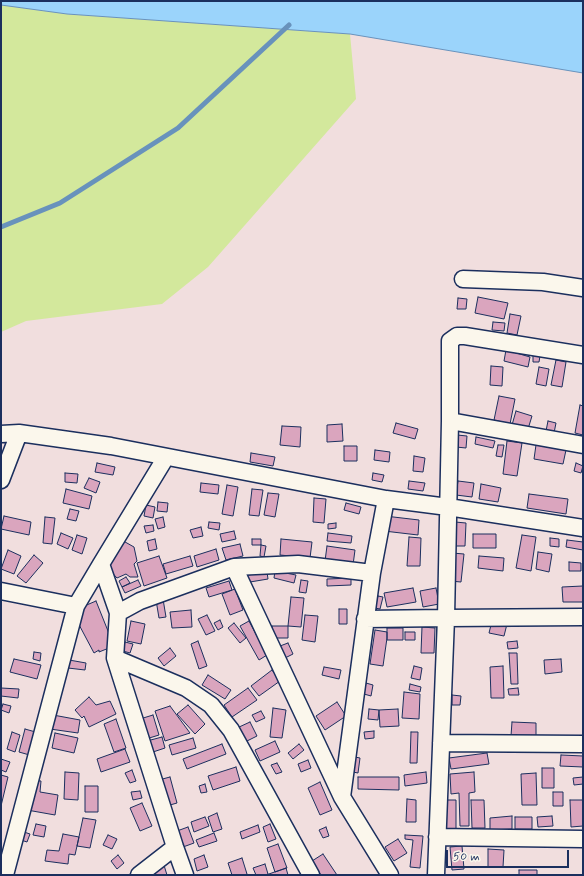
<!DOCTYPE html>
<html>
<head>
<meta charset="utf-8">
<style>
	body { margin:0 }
	#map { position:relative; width:584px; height:876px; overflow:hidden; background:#f1dede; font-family:Mynerve,sans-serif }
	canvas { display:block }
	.frame { position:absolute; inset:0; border:2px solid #1b2f5e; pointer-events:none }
	.scale { position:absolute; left:446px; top:850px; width:123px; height:18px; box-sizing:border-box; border:2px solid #1b2f5e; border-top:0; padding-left:5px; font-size:12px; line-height:14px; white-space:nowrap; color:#1b2f5e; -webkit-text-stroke:3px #fbf7ec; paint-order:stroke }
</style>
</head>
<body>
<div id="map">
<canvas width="584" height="876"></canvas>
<div class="frame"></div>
<div class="scale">50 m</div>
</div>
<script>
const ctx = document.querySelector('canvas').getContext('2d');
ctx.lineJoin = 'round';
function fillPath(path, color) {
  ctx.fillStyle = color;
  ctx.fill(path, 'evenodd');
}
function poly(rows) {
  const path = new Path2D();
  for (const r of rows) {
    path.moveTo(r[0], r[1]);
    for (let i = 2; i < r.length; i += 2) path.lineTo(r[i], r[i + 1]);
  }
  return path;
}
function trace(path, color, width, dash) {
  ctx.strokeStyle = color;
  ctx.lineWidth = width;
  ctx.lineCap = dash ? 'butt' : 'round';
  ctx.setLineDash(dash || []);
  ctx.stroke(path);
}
fillPath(poly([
	[1,5,67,14,350,34,356,99,208,267,162,304,26,321,1,332]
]), '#d3e89c');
const water = poly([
	[1,1,583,1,583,73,350,34,67,14,1,5,1,1]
]);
fillPath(water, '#9bd4fb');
trace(water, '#6892bc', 1);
trace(poly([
	[1,227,60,203,178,128,289,25]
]), '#6892bc', 5);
const building = poly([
	[478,297,508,303,504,319,475,313,478,297],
	[458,298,467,299,466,309,457,309,458,298],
	[510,314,521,316,517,335,507,333,510,314],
	[493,322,505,323,504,331,492,330,493,322],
	[506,350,530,357,528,367,504,361,506,350],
	[533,355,540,356,539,362,533,362,533,355],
	[556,360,566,362,562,387,551,385,556,360],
	[491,366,503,367,502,386,490,385,491,366],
	[539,367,549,369,546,386,536,384,539,367],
	[499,396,515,399,510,424,494,420,499,396],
	[580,405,583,406,583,435,575,433,580,405],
	[516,411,532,416,528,429,512,425,516,411],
	[548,421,556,423,554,433,546,431,548,421],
	[396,423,418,429,415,439,393,433,396,423],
	[342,424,343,441,327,442,327,425,342,424],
	[282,426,301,427,300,447,280,445,282,426],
	[457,435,467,436,466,448,456,447,457,435],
	[476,437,495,441,493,448,475,444,476,437],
	[507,441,522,443,517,476,503,474,507,441],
	[498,445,504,445,502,457,496,456,498,445],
	[536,445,566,450,563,464,534,459,536,445],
	[344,446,357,446,357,461,344,461,344,446],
	[375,450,390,452,389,462,374,460,375,450],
	[251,453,275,457,273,466,250,462,251,453],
	[414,456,425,458,423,472,413,471,414,456],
	[97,463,115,467,113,475,95,472,97,463],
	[576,463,583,466,581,473,574,471,576,463],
	[65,473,78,474,77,483,65,482,65,473],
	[373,473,384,475,382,482,372,480,373,473],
	[89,478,100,482,96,493,84,488,89,478],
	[409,481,425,483,423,491,408,489,409,481],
	[458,481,474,483,472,497,456,495,458,481],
	[201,483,219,485,218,494,200,492,201,483],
	[481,484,501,488,498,502,479,499,481,484],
	[227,485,238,487,233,516,222,514,227,485],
	[66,489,92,496,89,509,63,503,66,489],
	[252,489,263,490,259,516,249,515,252,489],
	[268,493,279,494,275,517,264,515,268,493],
	[529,494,568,499,566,514,527,508,529,494],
	[314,498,326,499,324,523,313,522,314,498],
	[158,502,168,503,167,512,157,511,158,502],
	[346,503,361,507,359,514,344,510,346,503],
	[146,505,155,507,153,518,144,516,146,505],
	[70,509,79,511,76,521,67,519,70,509],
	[4,516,31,522,29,535,1,529,4,516],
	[385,516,419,520,418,535,384,531,385,516],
	[45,517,55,518,52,544,43,543,45,517],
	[163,517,165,527,158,529,155,519,163,517],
	[209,522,220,523,219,530,208,528,209,522],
	[455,522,466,523,465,546,453,546,455,522],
	[336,523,336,528,328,529,328,524,336,523],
	[153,525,154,531,146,533,144,526,153,525],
	[201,527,203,536,193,538,190,530,201,527],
	[234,531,236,539,222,542,220,534,234,531],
	[61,533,73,538,68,549,57,544,61,533],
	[328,533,352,536,351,543,327,541,328,533],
	[473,534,496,534,496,548,473,548,473,534],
	[77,535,87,538,82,554,72,550,77,535],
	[522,535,536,537,531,571,516,568,522,535],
	[409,537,421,538,420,566,407,566,409,537],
	[118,538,134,547,137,561,134,564,138,577,130,577,126,574,117,578,103,563,118,538],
	[550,538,559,539,559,547,550,546,550,538],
	[155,539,157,549,149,551,147,541,155,539],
	[252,539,261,539,261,545,252,545,252,539],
	[281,539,312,542,310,558,280,555,281,539],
	[567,540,583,542,583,550,566,547,567,540],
	[240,544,243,556,226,560,222,548,240,544],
	[261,545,266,546,264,557,260,556,261,545],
	[327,546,355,550,353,565,325,561,327,546],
	[216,549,219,560,197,567,194,556,216,549],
	[8,550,21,556,14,574,1,569,8,550],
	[538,552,552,554,549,572,536,569,538,552],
	[452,553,464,554,461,582,450,581,452,553],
	[34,555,43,563,26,583,17,576,34,555],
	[159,556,167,578,144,586,137,563,159,556],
	[190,556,193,566,166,574,163,564,190,556],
	[479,556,504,558,503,571,478,568,479,556],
	[569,562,581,563,581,571,569,571,569,562],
	[275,571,296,575,294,583,274,578,275,571],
	[267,572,268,579,244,583,242,576,267,572],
	[126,577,130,583,122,587,119,581,126,577],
	[351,578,351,585,327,586,327,579,351,578],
	[138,580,141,586,125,593,122,587,138,580],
	[301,580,308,581,306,593,299,592,301,580],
	[229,581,232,590,209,597,206,588,229,581],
	[583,586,583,602,563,602,562,587,583,586],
	[413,588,416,602,387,607,384,593,413,588],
	[436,588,439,604,423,607,420,591,436,588],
	[235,589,243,610,230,615,222,594,235,589],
	[378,596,383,597,380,609,375,608,378,596],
	[291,597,304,598,301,627,288,626,291,597],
	[163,599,166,617,159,618,156,600,163,599],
	[96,601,114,646,99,652,99,650,94,653,76,619,82,607,96,601],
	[339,609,347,609,347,624,339,624,339,609],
	[191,610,192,627,172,628,170,612,191,610],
	[207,615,215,631,206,635,198,619,207,615],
	[305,615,318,616,315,642,302,640,305,615],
	[220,620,223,627,218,630,214,623,220,620],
	[131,621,145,624,141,644,127,641,131,621],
	[249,621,267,655,259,660,240,626,249,621],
	[492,621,507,624,504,636,489,633,492,621],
	[234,623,246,638,240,643,228,628,234,623],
	[272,626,288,626,288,638,273,638,272,626],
	[422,627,435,628,434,653,421,653,422,627],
	[387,628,403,628,403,640,387,640,387,628],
	[375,630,387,632,387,638,383,666,370,664,375,630],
	[405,632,415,632,415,640,405,640,405,632],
	[198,641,207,666,199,669,191,644,198,641],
	[517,641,518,648,508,649,507,642,517,641],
	[125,642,133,644,130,653,123,651,125,642],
	[288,643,293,654,285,658,280,646,288,643],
	[170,648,176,656,164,666,158,658,170,648],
	[34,652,41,653,40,661,33,659,34,652],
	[509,653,517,653,518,684,511,684,509,653],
	[14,659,41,665,37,679,10,672,14,659],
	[561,659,562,672,545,674,544,660,561,659],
	[69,660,86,663,85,670,68,668,69,660],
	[414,666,422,668,420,680,411,678,414,666],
	[503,666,504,698,491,698,490,667,503,666],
	[324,667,341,670,339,679,322,675,324,667],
	[272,670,280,681,259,696,251,686,272,670],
	[208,675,231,690,225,699,202,685,208,675],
	[366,683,373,685,371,696,364,694,366,683],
	[410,684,421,687,420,692,409,690,410,684],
	[1,688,19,689,18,698,1,696,1,688],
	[248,688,257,700,232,717,224,705,248,688],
	[518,688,519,695,509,695,508,689,518,688],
	[404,692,420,694,419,719,402,718,404,692],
	[452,695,461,696,460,705,452,705,452,695],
	[89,697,96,705,110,701,116,714,89,727,84,716,82,718,75,710,89,697],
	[337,702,346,716,325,730,316,716,337,702],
	[3,704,11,706,9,713,1,710,3,704],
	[188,705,205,724,195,734,177,714,188,705],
	[170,706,190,733,165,741,155,711,170,706],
	[273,708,286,710,282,738,270,737,273,708],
	[369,709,379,710,378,720,368,719,369,709],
	[398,709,399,726,380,727,379,710,398,709],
	[261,711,265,718,256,722,252,715,261,711],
	[53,715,80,720,78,733,50,729,53,715],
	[153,715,159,735,146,739,140,719,153,715],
	[116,719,126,748,114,752,104,724,116,719],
	[250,722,257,736,245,742,237,728,250,722],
	[512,722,536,723,536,737,511,736,512,722],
	[25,729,39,733,33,756,19,752,25,729],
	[374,731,374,738,365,739,364,732,374,731],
	[12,732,20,735,15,752,7,749,12,732],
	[411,732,418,732,417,763,410,763,411,732],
	[55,733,78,738,74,753,52,748,55,733],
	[162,737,165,748,150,753,147,741,162,737],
	[193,738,196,748,172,755,169,745,193,738],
	[275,741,280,752,260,761,255,750,275,741],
	[222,744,226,754,187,769,183,759,222,744],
	[299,744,304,750,293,759,288,753,299,744],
	[125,749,130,762,101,772,97,759,125,749],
	[487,753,489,764,451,769,449,758,487,753],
	[561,755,583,756,583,767,560,766,561,755],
	[355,757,360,758,358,773,353,772,355,757],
	[1,759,10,762,6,772,1,770,1,759],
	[308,760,311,768,301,772,298,764,308,760],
	[277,763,282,772,276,774,271,765,277,763],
	[236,767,240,781,213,790,208,776,236,767],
	[542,768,554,768,554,788,542,788,542,768],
	[132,770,136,781,130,783,125,773,132,770],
	[65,772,79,773,78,800,64,799,65,772],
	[426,772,427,783,405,786,404,775,426,772],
	[474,772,475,792,469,793,469,826,460,826,459,793,451,794,450,774,474,772],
	[536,773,537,805,522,805,521,774,536,773],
	[1,775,8,777,1,806,1,775],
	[170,777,177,803,163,807,155,781,170,777],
	[358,777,399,777,399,790,358,789,358,777],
	[583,777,583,784,574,785,573,778,583,777],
	[31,780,41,781,40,792,58,795,55,815,27,810,31,780],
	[320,782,332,810,320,815,308,788,320,782],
	[205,784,207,792,201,793,199,786,205,784],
	[85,786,98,786,98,812,85,812,85,786],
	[140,791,142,798,133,800,131,792,140,791],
	[553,792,563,792,563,806,553,806,553,792],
	[407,799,416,800,416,822,406,822,407,799],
	[442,800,456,800,456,831,441,830,442,800],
	[471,800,484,800,485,828,472,828,471,800],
	[570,800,583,800,583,826,571,827,570,800],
	[142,803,152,826,140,831,130,808,142,803],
	[217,813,222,829,213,832,208,817,217,813],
	[512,816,512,829,490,830,490,818,512,816],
	[552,816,553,826,538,827,537,817,552,816],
	[205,817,209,826,194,832,191,822,205,817],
	[515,817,532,817,532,829,515,829,515,817],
	[83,818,96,820,90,848,77,846,83,818],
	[36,824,46,826,44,837,33,835,36,824],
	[270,824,276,839,268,842,263,827,270,824],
	[258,825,260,832,242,839,240,832,258,825],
	[188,827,194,843,183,847,177,831,188,827],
	[326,827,329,836,323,838,319,830,326,827],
	[21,831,30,834,27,842,18,839,21,831],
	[214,833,217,841,199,847,196,840,214,833],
	[63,834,79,837,75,855,69,854,68,864,45,861,47,850,59,851,63,834],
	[108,835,117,839,112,849,103,845,108,835],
	[405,835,423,836,420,868,410,867,413,840,405,839,405,835],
	[398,839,407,853,394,861,385,847,398,839],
	[278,844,287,868,275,872,267,848,278,844],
	[462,846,464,869,452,870,450,847,462,846],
	[488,849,504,850,503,867,488,867,488,849],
	[323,854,337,875,321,875,312,861,323,854],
	[118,855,124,863,117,869,111,861,118,855],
	[204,855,208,867,197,871,194,859,204,855],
	[242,858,247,874,245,875,232,875,228,863,242,858],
	[163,862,167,875,153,875,150,866,163,862],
	[265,864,268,874,265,875,256,875,253,868,265,864],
	[286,868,288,875,266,875,286,868],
	[519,870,537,870,537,875,519,875,519,870]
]);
fillPath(building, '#daa5be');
trace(building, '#1b2f5e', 1);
const street = poly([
	[463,279,543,282,583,288],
	[450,421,583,445],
	[1,434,19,433,111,446,386,499,448,507,583,528],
	[1,480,19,433],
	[101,564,118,613,115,658,175,847,185,875],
	[234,567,342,797,390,875],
	[1,591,76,606],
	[118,613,140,601,234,567,298,564,372,573],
	[365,619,446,618,583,617],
	[115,658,186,688,211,705,231,730,311,875],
	[441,743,583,744],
	[342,797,372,573,386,499],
	[437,837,583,839],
	[5,875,76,606,101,564,166,457],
	[139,875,175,847],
	[436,875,446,618,450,421,450,341,457,336,465,336,583,355]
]);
trace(street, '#1b2f5e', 19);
trace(street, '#fbf7ec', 16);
</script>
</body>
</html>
